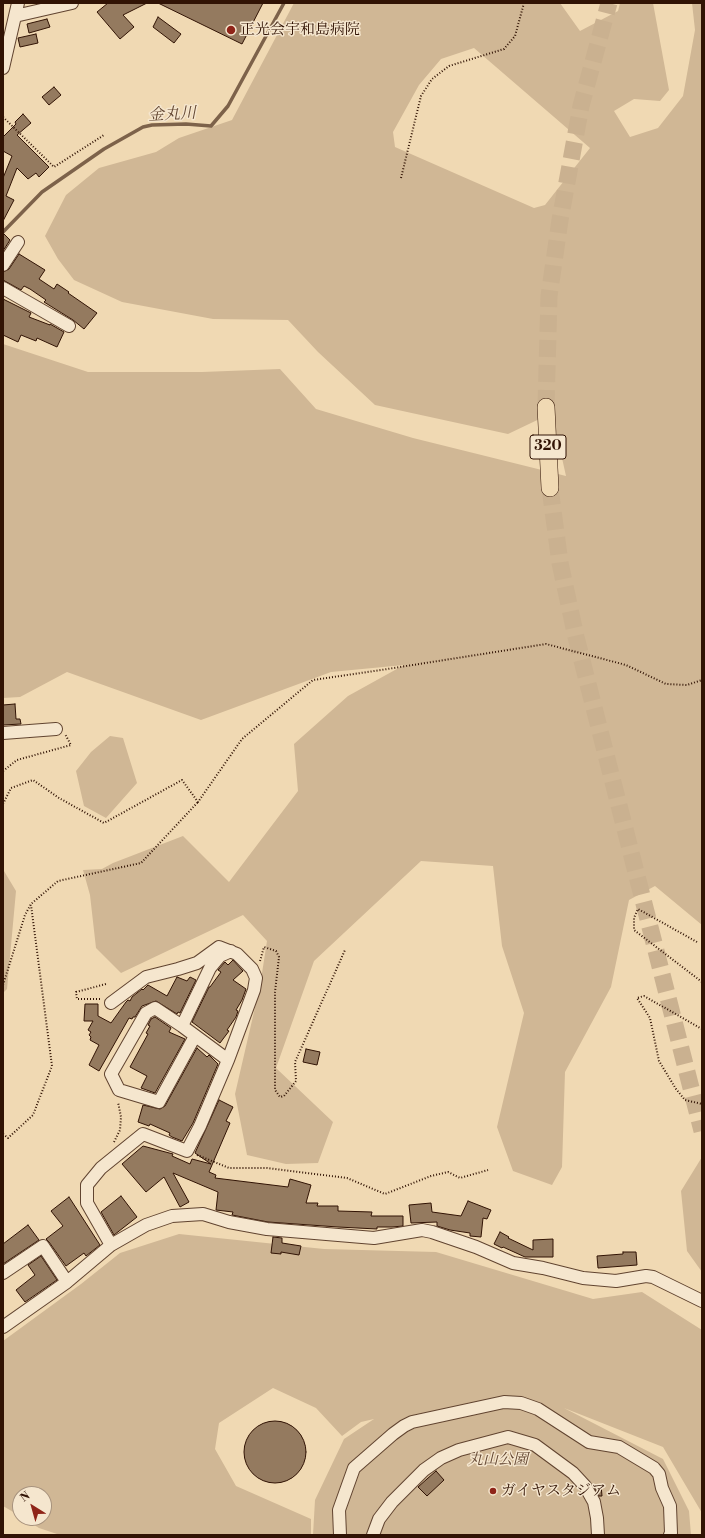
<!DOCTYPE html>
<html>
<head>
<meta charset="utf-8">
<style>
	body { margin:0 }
	#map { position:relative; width:705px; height:1538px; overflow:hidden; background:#f0d9b3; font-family:"Libre Bodoni",serif }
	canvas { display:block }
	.frame { position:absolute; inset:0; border:4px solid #311304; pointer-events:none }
	.north { position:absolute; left:12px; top:1486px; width:40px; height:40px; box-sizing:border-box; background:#f5e6ce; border:1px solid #a7927d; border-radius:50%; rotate:323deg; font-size:11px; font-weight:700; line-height:16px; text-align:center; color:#311304 }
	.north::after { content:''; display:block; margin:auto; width:14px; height:18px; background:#8f2418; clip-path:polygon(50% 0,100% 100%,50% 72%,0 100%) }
</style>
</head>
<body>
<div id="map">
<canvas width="705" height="1538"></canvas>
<div class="frame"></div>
<div class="north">N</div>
</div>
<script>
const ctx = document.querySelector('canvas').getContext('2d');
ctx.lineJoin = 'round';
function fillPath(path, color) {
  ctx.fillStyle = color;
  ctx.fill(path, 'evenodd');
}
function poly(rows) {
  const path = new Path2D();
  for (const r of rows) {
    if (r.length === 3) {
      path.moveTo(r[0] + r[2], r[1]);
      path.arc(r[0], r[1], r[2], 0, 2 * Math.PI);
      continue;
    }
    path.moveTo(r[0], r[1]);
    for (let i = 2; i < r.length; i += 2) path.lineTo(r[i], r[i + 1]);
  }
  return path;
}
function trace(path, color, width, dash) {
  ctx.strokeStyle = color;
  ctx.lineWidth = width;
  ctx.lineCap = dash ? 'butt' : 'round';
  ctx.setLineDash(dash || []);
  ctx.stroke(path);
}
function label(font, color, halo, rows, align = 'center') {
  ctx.font = font + ' "Libre Bodoni","Noto Serif JP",serif';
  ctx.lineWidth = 3;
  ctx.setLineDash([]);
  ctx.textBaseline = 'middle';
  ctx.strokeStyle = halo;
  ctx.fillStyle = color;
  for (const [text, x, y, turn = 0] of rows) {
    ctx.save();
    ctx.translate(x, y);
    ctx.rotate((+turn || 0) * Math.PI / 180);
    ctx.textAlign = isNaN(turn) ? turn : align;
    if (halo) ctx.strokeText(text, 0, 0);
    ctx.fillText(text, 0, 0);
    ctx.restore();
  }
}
fillPath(poly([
	[294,3,560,3,580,31,618,11,620,3,653,3,669,90,660,101,634,99,614,111,630,137,658,128,683,96,695,30,692,3,702,3,702,925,655,886,629,900,611,987,565,1072,562,1167,552,1185,513,1171,497,1127,524,1013,502,946,493,866,421,861,314,961,276,1068,333,1122,318,1163,286,1164,247,1155,235,1094,260,986,267,941,243,915,121,973,96,948,90,895,83,870,102,869,113,863,183,836,229,882,298,791,294,744,348,696,404,665,331,672,201,720,67,672,20,697,3,698,3,344,88,372,202,372,280,369,316,409,413,438,566,476,552,413,508,434,375,405,318,352,288,320,213,319,122,302,74,280,58,259,45,236,66,195,99,168,156,152,179,138,232,120],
	[474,48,590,148,545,205,534,208,395,147,393,132,419,85,441,59],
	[110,736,123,738,137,783,106,818,84,806,76,771,91,752],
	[4,871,16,891,7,989,3,993,3,872],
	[702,1157,702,1272,687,1251,681,1191],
	[179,1234,324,1249,436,1252,593,1299,642,1292,702,1330,702,1513,663,1447,564,1408,663,1459,689,1511,691,1535,313,1535,315,1500,344,1439,374,1419,361,1422,342,1436,316,1408,273,1388,219,1423,215,1449,236,1486,311,1519,311,1535,60,1535,39,1528,23,1518,44,1518,44,1494,20,1494,20,1516,3,1506,3,1341,81,1284,120,1253]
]), '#d0b795');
trace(poly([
	[3,232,42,192,104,149,143,127,152,125,186,124,211,126,228,106,284,3]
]), '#7d624a', 3.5);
const building = poly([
	[108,3,147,3,123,15,134,27,120,39,97,12,108,3],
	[158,3,263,3,242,44,158,3],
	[158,17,181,34,174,43,153,27,158,17],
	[47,19,50,27,29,33,27,24,47,19],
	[36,34,38,43,20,47,18,38,36,34],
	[54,87,61,95,49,105,42,97,54,87],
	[23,114,31,123,17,135,49,167,39,177,36,173,28,179,17,168,6,196,14,200,3,221,3,178,12,156,3,151,3,137,16,124,15,122,23,114],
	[3,233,10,240,3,251,3,233],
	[19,254,45,270,39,279,54,289,57,284,69,292,68,293,97,313,84,329,73,320,44,302,46,300,30,289,24,286,21,290,3,280,3,272,9,269,19,254],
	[3,299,31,313,29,317,50,325,50,324,64,332,57,347,37,338,36,341,21,335,18,342,3,335,3,299],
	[15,704,16,719,20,719,21,724,3,725,3,705,15,704],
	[233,960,243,971,233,980,246,989,242,1000,236,1010,238,1011,236,1017,227,1030,229,1031,220,1043,192,1022,209,987,210,987,221,972,218,970,225,962,228,965,233,960],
	[177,977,187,981,190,977,196,980,180,1013,178,1012,177,1014,156,1001,142,1006,135,1017,133,1017,132,1019,129,1018,99,1071,89,1065,99,1045,90,1040,91,1037,89,1035,91,1032,88,1030,93,1021,84,1021,85,1004,98,1004,98,1016,111,1023,126,1002,128,1000,130,1001,132,997,142,989,143,990,148,985,167,996,177,977],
	[155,1017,171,1028,169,1032,185,1039,155,1093,141,1088,147,1076,130,1067,148,1034,146,1033,150,1026,148,1025,151,1019,155,1017],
	[197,1048,207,1057,209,1055,218,1064,193,1123,182,1141,172,1137,169,1135,170,1133,150,1124,149,1126,138,1122,143,1105,160,1109,165,1106,197,1048],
	[306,1049,320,1052,317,1065,303,1062,306,1049],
	[219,1100,233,1107,226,1121,230,1123,209,1172,216,1175,215,1178,288,1187,290,1179,311,1185,306,1203,318,1203,317,1206,338,1206,338,1211,372,1212,371,1216,403,1216,403,1226,392,1227,377,1227,377,1229,338,1227,268,1222,232,1215,233,1212,216,1210,218,1192,173,1173,189,1202,180,1207,164,1177,146,1192,122,1164,143,1146,173,1154,172,1156,190,1164,192,1159,211,1164,195,1153,219,1100],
	[121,1196,137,1217,114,1235,101,1212,121,1196],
	[69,1197,100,1245,86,1256,84,1253,66,1266,49,1242,46,1239,63,1226,51,1211,69,1197],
	[468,1201,491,1210,487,1219,483,1218,481,1237,470,1236,470,1233,450,1230,437,1226,437,1222,411,1223,409,1205,431,1203,432,1212,461,1216,468,1201],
	[28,1225,39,1240,3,1264,3,1244,28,1225],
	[500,1232,509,1237,508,1238,533,1250,533,1240,553,1239,553,1257,525,1257,503,1247,502,1248,494,1244,500,1232],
	[273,1237,282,1238,282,1243,301,1246,299,1255,281,1252,281,1254,271,1253,273,1237],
	[623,1252,636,1252,637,1265,598,1268,597,1256,623,1254,623,1252],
	[41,1256,57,1280,25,1302,16,1290,35,1275,28,1265,41,1256],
	[275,1452,31],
	[436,1471,444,1480,427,1496,418,1487,436,1471],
	[601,1485,602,1496,599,1496,593,1486,601,1485]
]);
fillPath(building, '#947a5f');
trace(building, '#311304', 1);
trace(poly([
	[546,407,549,296,560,220,581,106,609,3],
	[550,488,560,563,576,637,702,1131]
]), '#cab190', 17, [17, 8]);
const minor = poly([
	[15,16,72,3],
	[3,68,18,3],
	[3,265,18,242],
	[3,288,69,326],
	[3,733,56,729],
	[111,1003,146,977,178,969,197,963,219,947,237,954,252,969,256,978,254,990,228,1060,200,1126,187,1151,143,1134,101,1168,87,1185,87,1203,111,1245],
	[182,1026,210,968,220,956,231,951],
	[195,1036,159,1102,119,1090,111,1074,146,1013,155,1008,182,1026,228,1060],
	[3,1273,43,1246,67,1282],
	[3,1327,67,1282,111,1245,146,1225,172,1216,203,1214,229,1222,267,1229,374,1238,422,1230,432,1232,476,1247,513,1263,543,1268,583,1278,616,1281,646,1276,653,1277,702,1301],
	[340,1535,339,1510,354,1468,393,1434,404,1426,412,1422,504,1402,521,1403,538,1409,589,1442,619,1447,654,1468,659,1474,662,1488,670,1506,671,1533,670,1535],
	[373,1535,379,1519,392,1502,424,1470,441,1458,459,1450,508,1437,535,1445,573,1473,585,1486,594,1502,597,1518,598,1535]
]);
const highway = poly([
	[546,407,550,488]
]);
trace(minor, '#614430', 14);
trace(highway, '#311304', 18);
trace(poly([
	[3,117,54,167,104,135],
	[401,178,421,96,432,79,449,66,504,49,515,36,524,3],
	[3,771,17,760,71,745,65,734],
	[3,804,11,788,33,780,59,798,104,823,182,780,198,802,242,739,313,680,381,670,546,644,626,665,666,684,687,685,702,680],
	[697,942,638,909,634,918,634,930,702,982],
	[260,961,264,947,276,951,279,957,275,992,275,1090,280,1097,284,1096,296,1081,295,1062,345,950],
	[3,985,25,915,31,904,58,881,141,863,198,802],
	[100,999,77,999,76,992,106,984],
	[702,1029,644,996,637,998,650,1018,659,1061,676,1089,685,1100,702,1104],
	[3,1134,8,1138,33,1115,52,1066,31,905],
	[114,1142,120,1130,121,1117,118,1102],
	[197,1155,229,1168,267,1168,347,1178,385,1194,431,1176,448,1172,460,1178,488,1170]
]), '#311304', 2, [1, 2]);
trace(minor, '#f5e6ce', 12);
trace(highway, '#f0d9b3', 17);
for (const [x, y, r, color] of [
	[231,30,5,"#8f2418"],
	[493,1491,4,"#8f2418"]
]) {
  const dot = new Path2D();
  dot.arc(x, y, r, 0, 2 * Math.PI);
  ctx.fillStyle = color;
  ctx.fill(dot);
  trace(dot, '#f5e6ce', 1.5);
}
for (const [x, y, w] of [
	[548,447,36]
]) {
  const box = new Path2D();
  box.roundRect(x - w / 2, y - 12, w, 24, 3);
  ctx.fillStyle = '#f5e6ce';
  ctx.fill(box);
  trace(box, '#311304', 1);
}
label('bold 14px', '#311304', null, [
	["320",548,447]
]);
label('15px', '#311304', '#f5e6ce', [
	["正光会宇和島病院",240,30],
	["ガイヤスタジアム",501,1491]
], 'left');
label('italic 15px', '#614430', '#f5e6ce', [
	["丸山公園",498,1460]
]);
label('italic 16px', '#634732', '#f5e6ce', [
	["金丸川",172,115,-3]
]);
</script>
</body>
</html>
